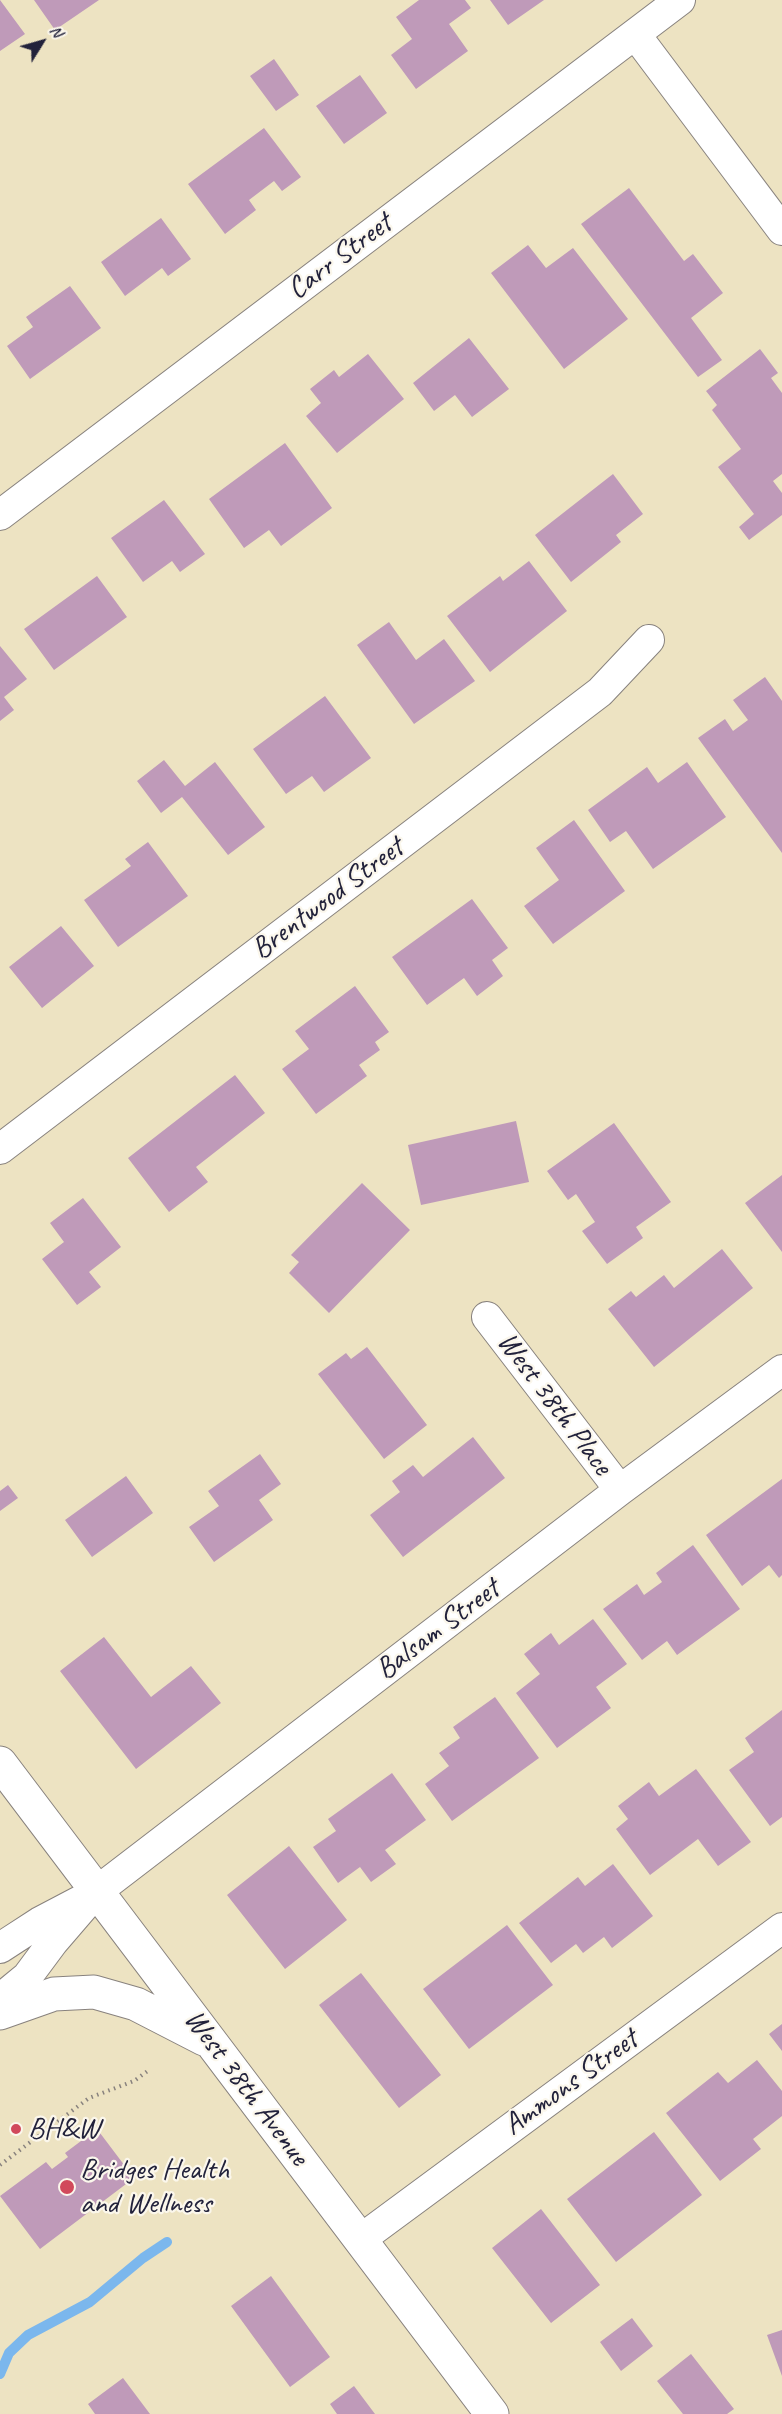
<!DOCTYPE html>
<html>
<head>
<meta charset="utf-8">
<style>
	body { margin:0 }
	#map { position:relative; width:782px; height:2414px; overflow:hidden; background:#ede3c2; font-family:Caveat,sans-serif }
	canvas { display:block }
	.north { position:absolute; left:12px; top:12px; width:60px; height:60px; -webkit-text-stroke:4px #fbf7ec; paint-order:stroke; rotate:53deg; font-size:16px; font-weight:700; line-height:24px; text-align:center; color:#22223b }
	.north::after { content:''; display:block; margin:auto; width:21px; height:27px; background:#22223b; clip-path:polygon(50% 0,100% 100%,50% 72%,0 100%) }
</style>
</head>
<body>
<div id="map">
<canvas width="782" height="2414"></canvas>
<div class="north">N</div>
</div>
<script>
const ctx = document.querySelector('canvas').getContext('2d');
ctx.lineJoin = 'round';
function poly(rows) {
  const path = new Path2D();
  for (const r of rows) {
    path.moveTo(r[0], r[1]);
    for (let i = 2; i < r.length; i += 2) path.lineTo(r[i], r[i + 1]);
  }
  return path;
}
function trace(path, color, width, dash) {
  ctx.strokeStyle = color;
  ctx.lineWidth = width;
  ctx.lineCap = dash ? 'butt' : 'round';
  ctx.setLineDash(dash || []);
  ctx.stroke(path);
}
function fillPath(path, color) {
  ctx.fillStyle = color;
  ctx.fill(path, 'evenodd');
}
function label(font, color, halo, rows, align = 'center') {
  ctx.font = font + ' Caveat,sans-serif';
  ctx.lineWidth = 4.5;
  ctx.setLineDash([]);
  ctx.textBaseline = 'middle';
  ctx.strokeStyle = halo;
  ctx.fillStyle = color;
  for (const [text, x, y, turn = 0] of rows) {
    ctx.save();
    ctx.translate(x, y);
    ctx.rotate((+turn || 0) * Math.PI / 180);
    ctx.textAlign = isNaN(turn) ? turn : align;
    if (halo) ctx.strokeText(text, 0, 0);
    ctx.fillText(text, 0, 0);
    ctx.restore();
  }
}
trace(poly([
	[0,2374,9,2353,28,2335,90,2302,143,2258,167,2242]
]), '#7bb7ed', 10);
fillPath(poly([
	[0,0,25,34,0,51],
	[34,0,99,0,55,30],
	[419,0,465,0,471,8,449,24,468,51,416,89,391,55,412,39,396,17],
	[490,0,544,0,508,25],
	[274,59,299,95,276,111,250,76],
	[360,75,387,113,344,144,316,106],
	[264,128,301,177,282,191,274,181,249,200,256,210,225,234,188,184],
	[629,188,684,261,693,254,723,293,691,318,722,360,698,377,581,224],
	[161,218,191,259,168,276,162,268,125,296,101,262],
	[528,245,546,268,573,248,628,319,564,369,491,273],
	[70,286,101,328,30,379,7,346,33,327,26,317],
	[469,338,509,389,472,417,455,395,434,411,413,383],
	[760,349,778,373,771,378,782,393,782,474,773,481,782,493,782,515,749,540,739,527,754,514,718,467,741,449,712,410,717,405,706,391],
	[368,354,404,399,337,453,306,416,321,403,310,389,334,370,339,377],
	[285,443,332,508,281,546,269,530,244,548,209,499],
	[613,474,643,514,616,535,621,542,571,582,535,535],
	[164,500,205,554,180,572,172,561,143,582,111,538],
	[529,561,567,611,490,672,447,616,500,576,503,581],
	[97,576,127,617,54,670,24,629],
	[389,622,416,660,444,639,475,681,414,724,357,645],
	[0,646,27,679,4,697,14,710,0,721],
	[765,677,782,701,782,853,698,738,725,719,733,731,748,720,733,700],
	[325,696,371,758,324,792,312,776,286,794,253,749],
	[164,760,185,786,215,762,265,827,228,855,182,797,161,813,137,781],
	[687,762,726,817,653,869,626,831,610,842,588,810,647,767,658,783],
	[574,820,625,891,553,944,524,906,559,880,536,848],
	[148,842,188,896,118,947,84,900,131,866,125,859],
	[472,899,508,948,492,960,503,976,477,996,464,978,427,1005,392,957],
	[61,926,94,966,42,1008,9,967],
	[355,986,389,1032,375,1042,380,1050,359,1065,367,1076,316,1114,282,1069,309,1049,295,1031],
	[235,1075,265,1113,196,1167,208,1182,169,1212,128,1158],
	[516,1121,529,1182,421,1205,408,1145],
	[614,1123,671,1202,636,1227,643,1238,607,1264,582,1231,595,1222,576,1194,568,1200,547,1171],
	[782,1175,782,1252,745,1203],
	[362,1183,410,1230,329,1313,289,1273,299,1262,291,1255],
	[83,1198,121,1247,89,1272,101,1287,77,1305,42,1259,64,1242,50,1223],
	[722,1249,753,1288,654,1367,608,1309,631,1291,636,1297,664,1275,674,1288],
	[367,1347,427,1425,384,1459,318,1374,346,1353,351,1359],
	[473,1437,505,1478,403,1557,370,1515,400,1492,392,1481,413,1465,423,1477],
	[260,1454,281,1484,259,1500,273,1520,214,1562,189,1527,219,1506,208,1491],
	[126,1476,153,1513,92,1557,65,1520],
	[782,1479,782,1575,779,1578,769,1565,742,1586,706,1535],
	[8,1485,18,1498,0,1511,0,1491],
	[693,1545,740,1609,677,1655,667,1641,642,1660,603,1609,637,1584,644,1595,662,1582,656,1573],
	[593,1619,627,1664,596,1687,611,1708,557,1748,516,1693,540,1674,524,1654,551,1633,559,1645],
	[104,1637,151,1697,191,1666,221,1703,136,1769,60,1671],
	[495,1697,539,1758,452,1821,425,1784,449,1766,439,1753,460,1738,453,1727],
	[782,1710,782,1817,770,1826,729,1770,754,1752,745,1738],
	[696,1769,751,1842,718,1866,698,1839,650,1875,616,1829,628,1819,618,1806,649,1782,659,1796],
	[392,1773,426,1820,385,1850,396,1864,371,1882,360,1867,338,1883,313,1847,336,1831,328,1819],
	[289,1846,347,1920,285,1969,227,1895],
	[613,1864,653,1916,612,1948,604,1937,583,1953,576,1944,551,1963,519,1923,578,1877,585,1886],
	[507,1925,553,1985,469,2049,423,1989],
	[361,1973,441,2075,399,2108,319,2005],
	[782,2024,782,2051,769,2034],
	[757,2060,782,2091,782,2116,753,2139,761,2149,720,2181,666,2113,718,2072,728,2083],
	[97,2129,134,2178,40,2249,0,2196,46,2162,52,2169,68,2157,65,2153],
	[654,2132,702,2195,616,2262,567,2199],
	[541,2209,600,2285,551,2323,492,2248],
	[271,2276,330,2357,290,2387,231,2306],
	[632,2318,653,2346,621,2371,600,2342],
	[782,2330,782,2376,767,2335],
	[691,2354,734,2409,727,2414,683,2414,657,2381],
	[123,2378,150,2414,95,2414,88,2404],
	[354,2386,375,2414,337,2414,330,2404]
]), '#bf9ab9');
const minor = poly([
	[635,34,782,230],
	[0,515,680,0],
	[0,1149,600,692,649,640],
	[487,1317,620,1490],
	[0,1948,40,1922,80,1901],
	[0,1999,27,1977,53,1942,96,1892,620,1490,782,1370],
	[361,2239,782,1928]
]);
const secondary = poly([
	[0,1763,492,2414],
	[0,2013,54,1994,94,1992,136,2004,204,2039]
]);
trace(minor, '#88827e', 32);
trace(secondary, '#88827e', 35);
trace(poly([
	[0,2165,89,2098,134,2081,149,2070]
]), '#88827e', 4, [1.5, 4.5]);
trace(minor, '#fff', 30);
trace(secondary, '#fff', 33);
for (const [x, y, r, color] of [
	[16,2129,6,"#d1495b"],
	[67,2187,8,"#d1495b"]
]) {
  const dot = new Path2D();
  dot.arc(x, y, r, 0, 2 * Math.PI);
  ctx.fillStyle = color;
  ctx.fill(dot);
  trace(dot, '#fbf7ec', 2);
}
label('30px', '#22223b', '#fbf7ec', [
	["Carr Street",340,257,-37],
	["Brentwood Street",328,899,-37],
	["West 38th Place",554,1404,53],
	["Balsam Street",438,1630,-37],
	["Ammons Street",571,2083,-36],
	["West 38th Avenue",246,2088,53]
]);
label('30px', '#22223b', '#fbf7ec', [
	["BH&W",28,2129],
	["Bridges Health",80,2170],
	["and Wellness",80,2204]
], 'left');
</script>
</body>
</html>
